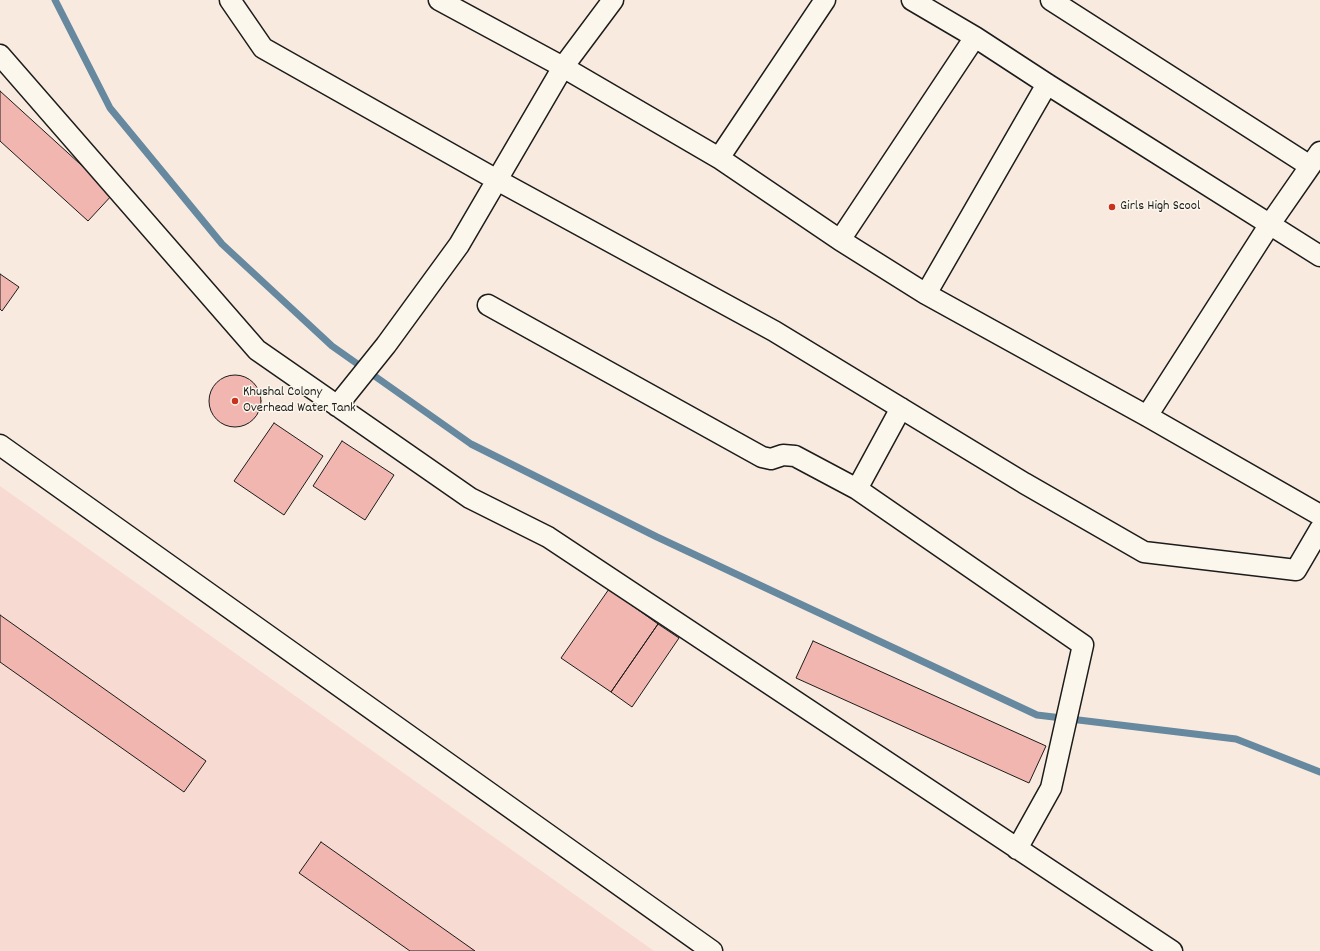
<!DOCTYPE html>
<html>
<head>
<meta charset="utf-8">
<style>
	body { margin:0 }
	canvas { display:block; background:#f9eae0 }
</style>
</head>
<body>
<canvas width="1320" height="951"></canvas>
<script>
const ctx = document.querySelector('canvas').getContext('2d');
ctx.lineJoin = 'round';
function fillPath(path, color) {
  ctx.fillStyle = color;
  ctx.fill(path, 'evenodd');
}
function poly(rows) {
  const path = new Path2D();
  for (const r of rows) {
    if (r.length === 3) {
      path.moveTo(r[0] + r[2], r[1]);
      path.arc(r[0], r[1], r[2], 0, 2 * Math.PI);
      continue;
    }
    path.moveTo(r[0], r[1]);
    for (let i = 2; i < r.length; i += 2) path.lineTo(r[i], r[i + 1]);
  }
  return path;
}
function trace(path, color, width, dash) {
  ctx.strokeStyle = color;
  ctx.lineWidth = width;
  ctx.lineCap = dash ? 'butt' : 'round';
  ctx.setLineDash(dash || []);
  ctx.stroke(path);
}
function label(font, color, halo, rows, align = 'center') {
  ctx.font = font + ' Dekko,sans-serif';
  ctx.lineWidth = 3;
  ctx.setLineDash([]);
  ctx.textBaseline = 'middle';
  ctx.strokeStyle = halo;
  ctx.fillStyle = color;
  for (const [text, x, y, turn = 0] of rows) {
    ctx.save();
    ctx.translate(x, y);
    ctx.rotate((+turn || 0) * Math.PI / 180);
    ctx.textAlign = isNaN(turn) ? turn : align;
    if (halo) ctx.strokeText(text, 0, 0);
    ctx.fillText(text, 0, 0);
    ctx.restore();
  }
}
fillPath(poly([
	[0,486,654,951,0,951]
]), '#f7dad1');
trace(poly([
	[55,0,110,108,222,244,332,346,471,444,657,537,1037,715,1236,739,1320,772]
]), '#66899f', 7);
const building = poly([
	[0,91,113,194,88,221,0,141,0,91],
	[0,274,19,287,2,311,0,309,0,274],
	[235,401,26],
	[274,423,323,456,284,515,234,481,274,423],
	[342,441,394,475,365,520,313,486,342,441],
	[609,589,658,624,611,692,561,658,609,589],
	[0,615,206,761,184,792,0,662,0,615],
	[658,624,679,638,632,707,611,692,658,624],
	[813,641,1046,746,1029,783,796,678,813,641],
	[321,842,475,951,410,951,299,873,321,842]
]);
fillPath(building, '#f1b6af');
trace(building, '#1c1c1c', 1);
const minor = poly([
	[230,0,263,48,497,180,774,331,1024,483,1144,552,1296,570,1320,529],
	[439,0,563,67,719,158,840,240,926,294,1147,416,1320,515],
	[912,0,975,37,1047,84,1320,256],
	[1051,0,1310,166],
	[0,55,257,350,470,498,548,537,1172,951],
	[719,158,825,0],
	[840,240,975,37],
	[926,294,1047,84],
	[488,305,762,457,771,459,783,455,795,456,857,489],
	[337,406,386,345,459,245,563,67,613,0],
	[901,408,857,489,1083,645,1051,788,1017,849],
	[1147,416,1270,224,1320,152],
	[0,445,712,951]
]);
trace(minor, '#1c1c1c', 23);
trace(minor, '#fbf7ec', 20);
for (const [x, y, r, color] of [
	[1112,207,4,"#c8321e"],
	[235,401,4,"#c8321e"]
]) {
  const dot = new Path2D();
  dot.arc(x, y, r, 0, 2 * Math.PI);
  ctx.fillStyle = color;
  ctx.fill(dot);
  trace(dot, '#fbf7ec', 1.5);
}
label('14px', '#1c1c1c', '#fbf7ec', [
	["Girls High Scool",1120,207],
	["Khushal Colony",243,393],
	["Overhead Water Tank",243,409]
], 'left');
</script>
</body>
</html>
